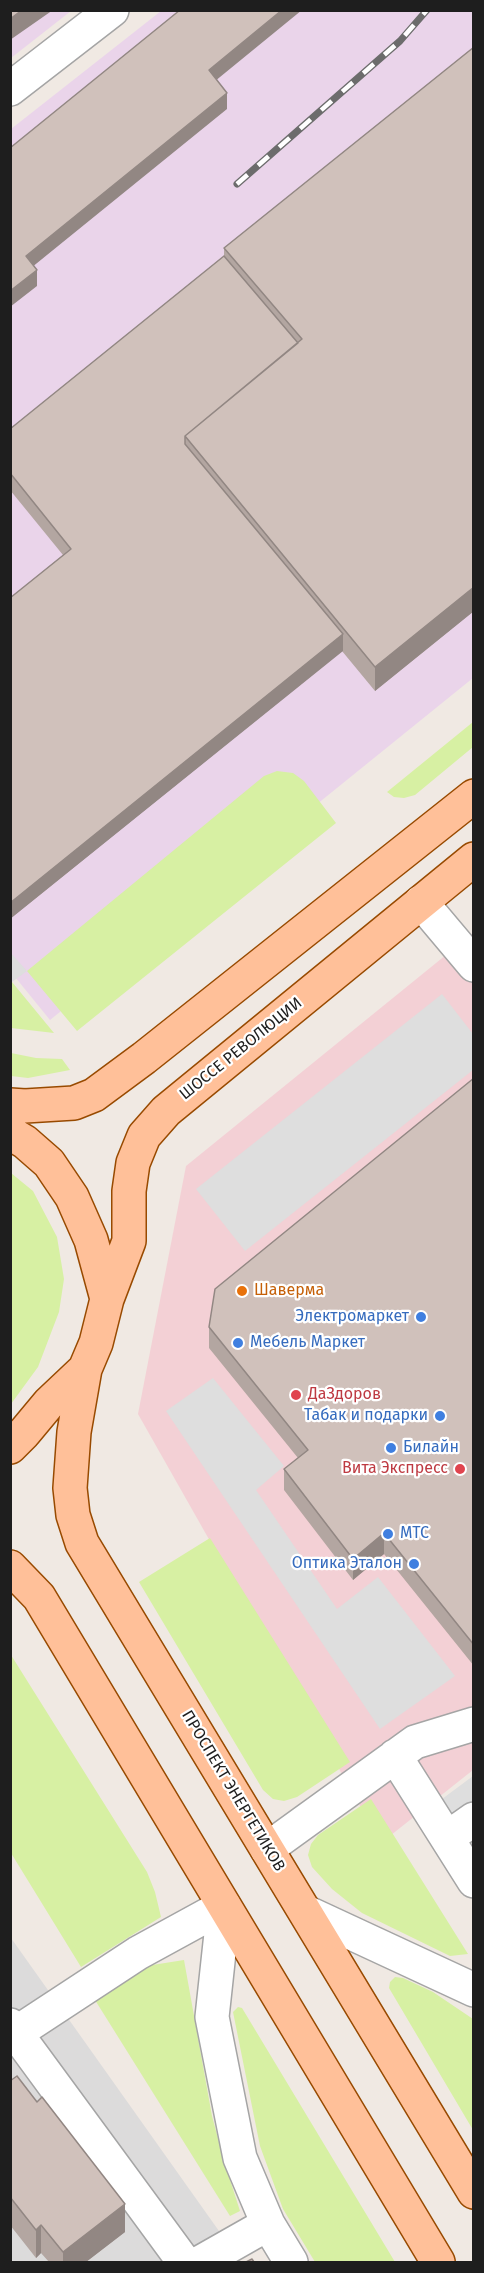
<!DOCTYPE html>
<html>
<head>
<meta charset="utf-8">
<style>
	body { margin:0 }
	#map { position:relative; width:484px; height:2273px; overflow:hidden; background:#f0e9e3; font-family:"Fira Sans",sans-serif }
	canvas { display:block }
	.frame { position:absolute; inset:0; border:12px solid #1e1e1e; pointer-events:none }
</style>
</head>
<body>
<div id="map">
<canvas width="484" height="2273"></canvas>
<div class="frame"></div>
</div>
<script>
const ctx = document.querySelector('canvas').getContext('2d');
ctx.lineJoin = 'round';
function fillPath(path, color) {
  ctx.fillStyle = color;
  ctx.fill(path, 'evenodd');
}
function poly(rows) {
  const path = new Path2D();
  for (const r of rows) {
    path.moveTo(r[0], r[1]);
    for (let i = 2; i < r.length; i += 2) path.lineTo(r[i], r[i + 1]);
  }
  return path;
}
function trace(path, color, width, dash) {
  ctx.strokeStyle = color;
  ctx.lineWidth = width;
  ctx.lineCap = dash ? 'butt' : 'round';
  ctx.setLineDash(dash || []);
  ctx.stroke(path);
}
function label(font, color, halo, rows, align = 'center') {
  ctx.font = font + ' "Fira Sans",sans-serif';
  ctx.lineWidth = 4.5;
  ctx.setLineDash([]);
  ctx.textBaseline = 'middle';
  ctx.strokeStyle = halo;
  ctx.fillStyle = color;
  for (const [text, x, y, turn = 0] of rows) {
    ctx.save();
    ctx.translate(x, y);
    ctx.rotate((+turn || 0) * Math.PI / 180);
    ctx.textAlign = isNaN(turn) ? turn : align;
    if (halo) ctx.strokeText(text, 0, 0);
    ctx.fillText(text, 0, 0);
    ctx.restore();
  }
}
fillPath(poly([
	[11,1938,241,2262,11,2262]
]), '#dcdbdb');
fillPath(poly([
	[473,933,473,1770,381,1843,138,1414,186,1166]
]), '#f3d0d5');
fillPath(poly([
	[11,11,71,11,11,58],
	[161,11,473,11,473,678,50,1020,11,972,11,129]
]), '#ead4ea');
fillPath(poly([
	[473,722,473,747,415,795,404,798,394,797,387,792],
	[277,771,293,773,304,781,336,823,77,1031,27,971,264,776],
	[11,982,12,982,54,1033,11,1028],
	[11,1053,36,1058,62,1059,70,1070,28,1078,11,1076],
	[11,1173,33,1191,57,1237,64,1279,59,1312,38,1367,11,1404],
	[210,1538,350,1762,297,1797,284,1801,273,1799,263,1790,139,1582],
	[11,1655,147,1872,155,1892,161,1917,81,1967,11,1853],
	[371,1799,468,1954,450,1956,362,1913,332,1889,312,1867,308,1855,311,1844,318,1835],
	[184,1960,212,2116,224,2161,240,2211,230,2216,95,2000,146,1966],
	[395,1977,403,1978,433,1992,473,2019,473,2130,389,1988,390,1982],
	[238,2007,242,2008,395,2262,315,2262,283,2209,260,2146,233,2012]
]), '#d7f0a3');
fillPath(poly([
	[10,952,27,971,12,982,11,982],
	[442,994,473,1034,473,1070,245,1251,196,1189],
	[213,1378,284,1466,256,1490,337,1609,378,1577,455,1676,380,1729,166,1411],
	[473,1776,473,1858,438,1802]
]), '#dedede');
const minor = poly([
	[10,89,112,10],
	[421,902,474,965],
	[395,1756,474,1881],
	[447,1838,474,1819],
	[267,1849,415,1742,474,1724],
	[224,1906,212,2017,240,2158,268,2224,291,2262],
	[306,1912,474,1990],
	[10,2025,184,2262],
	[10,2037,138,1953,224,1906],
	[201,2262,268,2224]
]);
const major = poly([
	[10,1105,25,1106,74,1103,94,1095,144,1058,474,796],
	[10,1133,25,1142,49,1163,72,1197,91,1240,107,1299],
	[85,1369,74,1432,70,1488,73,1515,82,1543,474,2192],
	[10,1447,24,1433,49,1403,85,1369,96,1343,107,1299,129,1241,129,1191,133,1163,144,1136,166,1111,474,859],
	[10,1567,39,1597,438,2262]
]);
trace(minor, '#a5a5a5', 36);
trace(major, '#984a00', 36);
trace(minor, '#fff', 33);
trace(major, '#ffc099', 33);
const rail = poly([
	[237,184,400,41,427,10]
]);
trace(rail, '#6c6c6c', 7);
trace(rail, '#fff', 4.5, [14]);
fillPath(poly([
	[474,47,474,611,375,691,342,651,10,919,10,598,63,555,10,490,10,429,224,256,224,248],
	[474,1078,474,1666,384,1554,353,1580,284,1490,284,1469,298,1458,209,1348,209,1327],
	[10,2081,125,2232,86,2262,49,2262,41,2253,36,2258,10,2225]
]), '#b3a6a1');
fillPath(poly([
	[22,10,53,10,10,40,10,19],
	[282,10,302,10,209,86,209,70],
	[227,93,227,109,26,272,26,256],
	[37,270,37,286,10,307,10,291],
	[474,587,474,611,375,691,375,667],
	[343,634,343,651,10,919,10,903],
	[384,1533,384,1554,353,1580,353,1559],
	[125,2204,125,2232,86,2262,63,2262,63,2252],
	[41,2225,41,2253,36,2258,36,2230]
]), '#928783');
const building = poly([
	[10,10,22,10,10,19,10,10],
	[180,10,282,10,209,70,227,93,26,256,37,270,10,291,10,148,180,10],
	[474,47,474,587,375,667,185,436,302,339,224,248,474,47],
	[224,256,298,343,185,436,185,444,343,634,10,903,10,598,71,549,10,473,10,429,224,256],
	[474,1078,474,1645,384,1533,353,1559,284,1469,308,1450,209,1327,215,1289,474,1078],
	[17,2076,37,2102,42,2097,125,2204,63,2252,41,2225,36,2230,10,2197,10,2081,17,2076],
	[252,2259,254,2262,246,2262,252,2259]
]);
fillPath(building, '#d0c1bb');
trace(building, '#928783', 1.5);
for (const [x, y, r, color] of [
	[242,1291,6,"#e8710a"],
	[421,1317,6,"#3f7fe0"],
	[238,1343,6,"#3f7fe0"],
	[296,1395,6,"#e0444e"],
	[440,1416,6,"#3f7fe0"],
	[391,1448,6,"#3f7fe0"],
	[460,1469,6,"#e0444e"],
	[388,1534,6,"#3f7fe0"],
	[414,1564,6,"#3f7fe0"]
]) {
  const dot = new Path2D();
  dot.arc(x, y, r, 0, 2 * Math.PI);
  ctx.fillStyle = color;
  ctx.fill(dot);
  trace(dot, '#fff', 2);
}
label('16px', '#1e1e1e', '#fff', [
	["ШОССЕ РЕВОЛЮЦИИ",241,1049,-39],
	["ПРОСПЕКТ ЭНЕРГЕТИКОВ",233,1791,59]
]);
label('16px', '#c56008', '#fff', [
	["Шаверма",254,1291]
], 'left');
label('16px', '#366cbe', '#fff', [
	["Электромаркет",409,1317],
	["Мебель Маркет",250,1343,"left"],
	["Табак и подарки",428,1416],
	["Билайн",403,1448,"left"],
	["МТС",400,1534,"left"],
	["Оптика Эталон",402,1564]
], 'right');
label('16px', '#be3a42', '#fff', [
	["ДаЗдоров",308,1395],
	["Вита Экспресс",448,1469,"right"]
], 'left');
</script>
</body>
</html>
